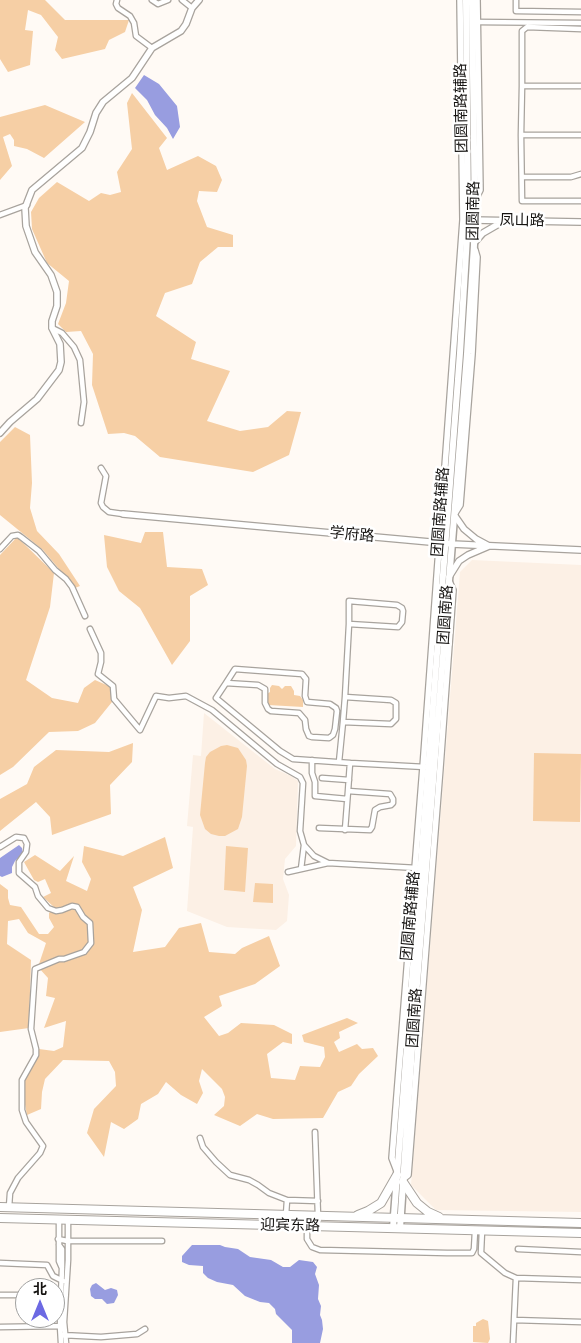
<!DOCTYPE html>
<html>
<head>
<meta charset="utf-8">
<style>
	body { margin:0 }
	#map { position:relative; width:581px; height:1343px; overflow:hidden; background:#fffaf5; font-family:"Space Grotesk","Noto Sans SC",sans-serif }
	canvas { display:block }
	.north { position:absolute; left:15px; top:1278px; width:50px; height:50px; box-sizing:border-box; background:#fff; border:1px solid #a1a1a0; border-radius:50%; rotate:0deg; font-size:14px; font-weight:700; line-height:20px; text-align:center; color:#151311 }
	.north::after { content:''; display:block; margin:auto; width:18px; height:22px; background:#6c69e3; clip-path:polygon(50% 0,100% 100%,50% 72%,0 100%) }
</style>
</head>
<body>
<div id="map">
<canvas width="581" height="1343"></canvas>
<div class="north">北</div>
</div>
<script>
const ctx = document.querySelector('canvas').getContext('2d');
ctx.lineJoin = 'round';
function fillPath(path, color) {
  ctx.fillStyle = color;
  ctx.fill(path, 'evenodd');
}
function poly(rows) {
  const path = new Path2D();
  for (const r of rows) {
    path.moveTo(r[0], r[1]);
    for (let i = 2; i < r.length; i += 2) path.lineTo(r[i], r[i + 1]);
  }
  return path;
}
function trace(path, color, width, dash) {
  ctx.strokeStyle = color;
  ctx.lineWidth = width;
  ctx.lineCap = dash ? 'butt' : 'round';
  ctx.setLineDash(dash || []);
  ctx.stroke(path);
}
function label(font, color, halo, rows, align = 'center') {
  ctx.font = font + ' "Space Grotesk","Noto Sans SC",sans-serif';
  ctx.lineWidth = 5;
  ctx.setLineDash([]);
  ctx.textBaseline = 'middle';
  ctx.strokeStyle = halo;
  ctx.fillStyle = color;
  for (const [text, x, y, turn = 0] of rows) {
    ctx.save();
    ctx.translate(x, y);
    ctx.rotate((+turn || 0) * Math.PI / 180);
    ctx.textAlign = isNaN(turn) ? turn : align;
    if (halo) ctx.strokeText(text, 0, 0);
    ctx.fillText(text, 0, 0);
    ctx.restore();
  }
}
fillPath(poly([
	[472,560,581,565,581,1212,436,1210,411,1185,460,572],
	[204,713,275,769,291,776,298,781,296,846,285,859,283,879,289,895,287,921,276,930,227,927,187,911,193,827,187,826,193,755,201,756]
]), '#fcf0e5');
fillPath(poly([
	[0,0,45,0,65,20,129,20,125,32,109,40,105,49,62,59,55,50,58,37,41,15,28,10,25,30,33,31,30,65,8,72,0,59],
	[132,93,167,138,159,148,167,170,198,156,216,166,222,180,217,192,199,191,197,201,207,227,233,235,233,247,218,247,200,262,192,284,165,293,156,316,196,342,191,359,230,371,207,421,240,431,268,427,287,411,301,412,289,455,253,472,160,457,135,436,124,433,108,434,92,385,93,354,81,331,66,332,58,324,66,303,69,281,47,263,32,229,31,212,39,198,57,182,89,201,101,193,110,195,121,192,117,172,132,149,127,103],
	[45,105,85,122,44,158,27,149,14,146,14,140,10,134,3,137,12,166,0,180,0,117],
	[15,427,30,435,32,483,30,508,37,531,59,554,80,586,75,588,43,550,0,515,0,442],
	[145,532,163,532,167,567,202,569,208,585,190,596,190,641,172,665,140,608,119,591,107,567,104,535,141,543],
	[17,537,54,573,50,607,26,680,52,698,78,703,84,688,95,680,111,687,112,702,95,723,78,731,49,732,13,767,0,775,0,555],
	[272,685,279,686,282,689,285,686,291,686,294,691,294,695,300,696,303,700,303,707,268,705,266,702,267,694,270,692,270,688],
	[133,743,132,762,110,785,111,814,52,835,50,817,36,802,0,831,0,799,27,784,34,767,56,750,109,752],
	[227,745,238,748,246,760,247,766,242,817,238,829,225,836,219,836,211,834,205,829,200,815,205,763,206,757,210,752,221,746],
	[534,753,581,754,580,822,533,821],
	[165,837,173,868,133,887,142,910,133,952,165,947,179,928,201,923,209,952,235,954,242,948,269,936,280,966,255,984,219,996,222,1006,204,1017,219,1036,228,1033,241,1023,274,1025,292,1034,292,1044,283,1042,267,1054,271,1078,295,1080,300,1066,320,1067,325,1057,324,1047,304,1042,302,1035,347,1018,358,1023,339,1032,340,1038,334,1042,339,1052,357,1044,362,1049,373,1048,378,1056,359,1074,351,1086,338,1092,323,1118,273,1119,257,1114,240,1126,214,1115,224,1106,225,1097,222,1089,202,1069,199,1081,203,1093,197,1104,181,1095,166,1082,158,1094,141,1104,138,1119,124,1129,111,1122,104,1157,87,1133,94,1109,116,1086,115,1072,109,1061,63,1060,45,1079,42,1092,41,1109,27,1115,22,1089,27,1073,34,1062,39,1049,54,1051,63,1047,66,1021,44,1028,55,998,46,996,48,978,38,967,46,943,28,933,19,919,8,921,7,944,31,960,29,1028,0,1032,0,884,8,890,8,898,10,905,21,907,39,934,48,934,54,927,49,918,49,913,55,908,43,897,51,893,45,879,38,882,34,880,24,862,35,855,60,871,74,856,66,881,87,891,91,879,82,862,84,846,123,856],
	[226,846,248,848,245,892,224,890],
	[255,883,273,884,273,903,253,902],
	[483,1319,488,1321,490,1339,488,1343,473,1342,473,1326,476,1326,476,1323]
]), '#f6cfa5');
fillPath(poly([
	[144,75,159,84,177,106,180,127,173,139,167,128,155,115,147,100,135,88],
	[19,845,22,848,23,854,15,861,12,867,12,873,2,877,0,876,0,858],
	[192,1245,220,1245,225,1247,238,1249,250,1257,271,1260,283,1267,290,1267,299,1260,313,1262,317,1267,315,1274,319,1285,318,1299,321,1306,320,1315,322,1320,323,1329,320,1343,292,1343,292,1330,276,1314,275,1309,269,1303,260,1302,245,1296,233,1285,217,1282,208,1278,203,1273,203,1266,189,1265,182,1262,182,1256],
	[96,1283,105,1290,111,1288,117,1290,118,1295,114,1303,107,1304,102,1299,95,1299,91,1296,90,1289,92,1285]
]), '#989de0');
const minor = poly([
	[117,0,116,4,118,8,130,16,134,23,136,36,152,48],
	[152,0,158,4,168,0],
	[182,0,192,8],
	[516,0,516,11,581,12],
	[476,22,581,23],
	[522,86,522,31,527,27,581,29],
	[521,135,522,86,581,86],
	[581,135,521,135,522,201,581,201],
	[522,177,571,177,581,174],
	[0,215,27,205],
	[52,328,62,333,74,347,80,360,84,402,81,423],
	[101,468,106,476,101,503,103,507,109,512,123,514],
	[0,549,12,536,18,535,21,537,39,551,55,570,66,579,72,587,85,616],
	[90,629,101,653,101,662,98,674,113,686,114,699,140,730,156,696,169,698,186,696,212,710,277,764,300,777,303,783,300,831,304,845,314,856,328,863,417,868],
	[226,683,235,669,302,674,306,679,305,696,307,702,330,704,336,708,337,711,335,729,333,735,329,738,312,737,309,736,306,729,305,720,299,713,271,711,268,709,265,703,265,689,258,685,226,683,216,698,280,751,293,759,350,763],
	[345,697,349,624,398,627,402,622,403,611,402,608,397,605,349,601,349,624],
	[312,760,312,773,315,782,315,796,347,799],
	[339,762,343,722,391,724,396,719,396,703,391,700,345,697,343,722],
	[322,778,349,780],
	[319,828,370,830,372,827,375,810,380,807,391,805,393,803,393,799,390,794,348,791,350,763,425,767],
	[345,830,348,791],
	[0,847,16,837,24,838,27,844,26,852,19,862,19,873,35,887,38,896,48,908,56,911,62,910,72,906,77,907,83,917,90,923,91,943,84,952,64,959,59,959,35,969,31,1029,36,1049,36,1055,22,1080,22,1110,26,1122,43,1146,40,1153,18,1178,10,1193,9,1207],
	[301,869,304,845],
	[288,872,328,863],
	[315,1132,318,1216],
	[200,1138,203,1147,216,1162,230,1175,249,1180,258,1185,269,1193,287,1200,318,1201],
	[286,1215,287,1200],
	[59,1219,59,1261,62,1268,60,1326,61,1343],
	[307,1226,307,1239,312,1247,320,1250,447,1253,472,1253,474,1249,475,1231],
	[482,1231,481,1253,505,1273,516,1278,513,1343],
	[58,1239,67,1241,162,1241],
	[59,1245,62,1249,62,1267],
	[518,1249,581,1252],
	[0,1263,47,1265,53,1276,63,1281],
	[516,1278,581,1280],
	[0,1295,25,1295],
	[514,1320,581,1322],
	[0,1327,62,1326],
	[62,1335,101,1337,137,1334,145,1329],
	[66,1343,64,1322,68,1260,68,1220]
]);
const tertiary = poly([
	[475,200,480,190,477,0],
	[472,220,581,222],
	[474,243,483,233,502,222],
	[0,433,10,422,37,399,59,370,61,362,60,344,52,328,52,321,57,306,57,292,51,275,35,252,26,226,25,208,32,190,82,148,90,132,96,113,103,102,132,78,152,48,181,31,186,24,192,8,199,0],
	[455,513,460,505,472,354,477,257,475,250],
	[123,514,452,544,581,550],
	[449,577,459,561,468,555,489,546,476,539,464,529,455,516],
	[397,1171,392,1158,423,767,463,220,460,0],
	[403,1179,408,1175,440,768,453,590,449,581]
]);
const secondary = poly([
	[393,1228,460,353,468,220,466,0],
	[400,1228,413,1034,467,354,474,245,475,221,472,0]
]);
const trunk = poly([
	[403,1182,417,1203,428,1212,439,1217],
	[0,1207,581,1223],
	[358,1215,368,1211,381,1203,397,1175],
	[0,1218,581,1233]
]);
trace(minor, '#a8a39d', 7);
trace(tertiary, '#a8a39d', 8);
trace(secondary, '#a8a39d', 9);
trace(trunk, '#a8a39d', 10);
trace(minor, '#fff', 4.5);
trace(tertiary, '#fff', 5.5);
trace(secondary, '#fff', 6);
trace(trunk, '#fff', 8);
label('15px', '#151311', '#fff', [
	["团圆南路辅路",462,108,-91],
	["团圆南路",474,211,-89],
	["凤山路",522,221,1],
	["团圆南路辅路",441,512,-86],
	["学府路",352,535,5],
	["团圆南路",446,615,-86],
	["团圆南路辅路",411,916,-85],
	["团圆南路",415,1018,-86],
	["迎宾东路",290,1226,1]
]);
</script>
</body>
</html>
